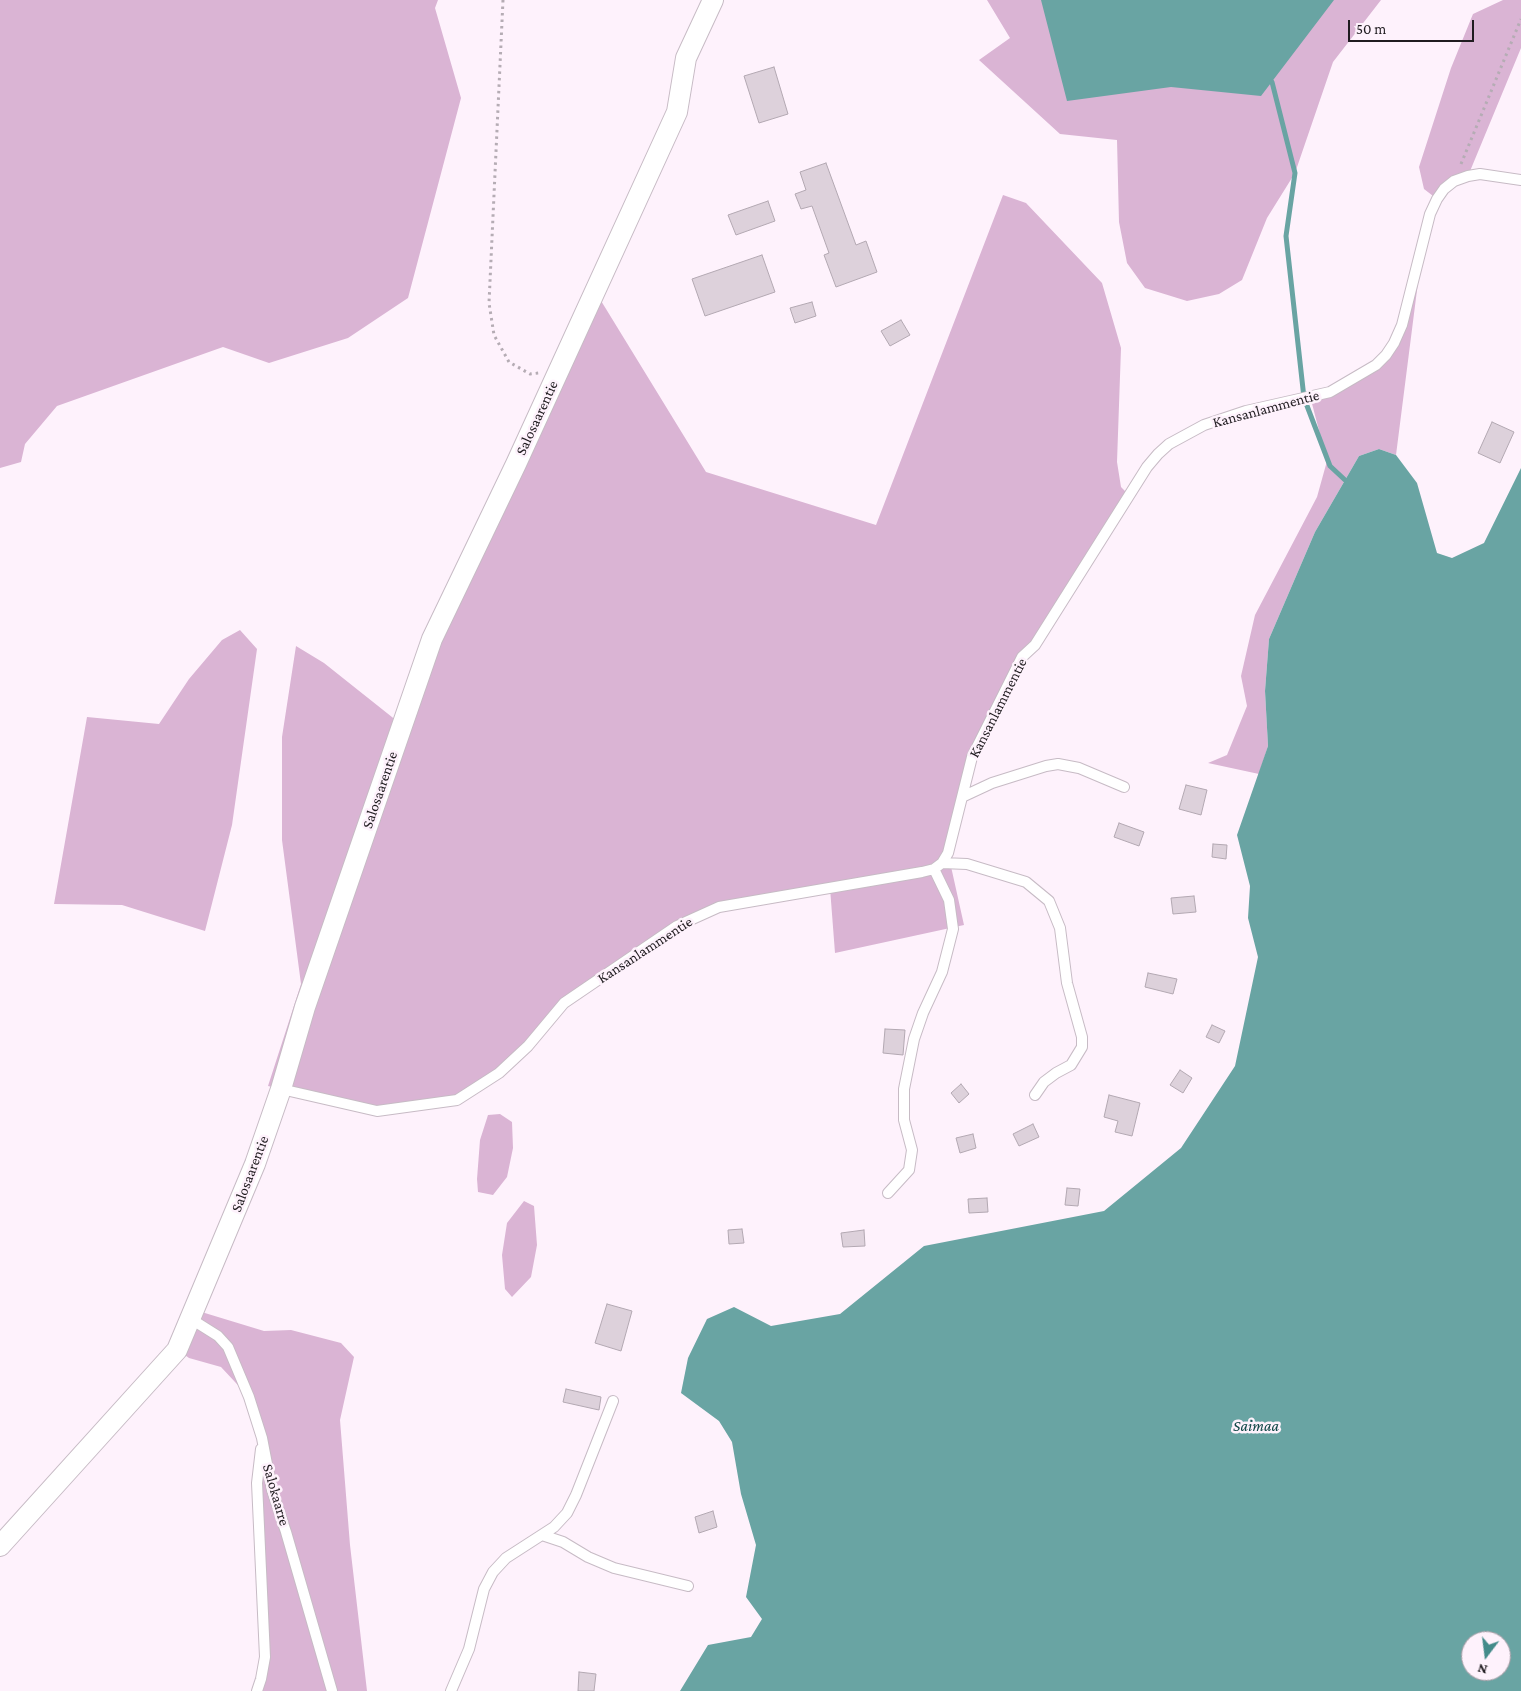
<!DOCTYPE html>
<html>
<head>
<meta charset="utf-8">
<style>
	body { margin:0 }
	#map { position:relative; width:1521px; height:1691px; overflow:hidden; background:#fef2fc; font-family:"Crimson Pro",serif }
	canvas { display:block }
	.north { position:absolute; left:1461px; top:1631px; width:50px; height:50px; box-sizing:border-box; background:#fef2fc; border:1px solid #a59ca4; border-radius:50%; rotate:195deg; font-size:14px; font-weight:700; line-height:20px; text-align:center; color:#201c20 }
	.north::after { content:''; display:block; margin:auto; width:18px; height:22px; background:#438b8a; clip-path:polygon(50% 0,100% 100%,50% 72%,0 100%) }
	.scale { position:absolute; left:1348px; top:20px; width:126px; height:22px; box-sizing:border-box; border:2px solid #201c20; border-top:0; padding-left:6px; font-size:15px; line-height:18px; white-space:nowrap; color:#201c20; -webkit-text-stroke:4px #fef2fc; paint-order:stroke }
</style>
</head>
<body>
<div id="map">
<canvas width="1521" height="1691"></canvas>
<div class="north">N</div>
<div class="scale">50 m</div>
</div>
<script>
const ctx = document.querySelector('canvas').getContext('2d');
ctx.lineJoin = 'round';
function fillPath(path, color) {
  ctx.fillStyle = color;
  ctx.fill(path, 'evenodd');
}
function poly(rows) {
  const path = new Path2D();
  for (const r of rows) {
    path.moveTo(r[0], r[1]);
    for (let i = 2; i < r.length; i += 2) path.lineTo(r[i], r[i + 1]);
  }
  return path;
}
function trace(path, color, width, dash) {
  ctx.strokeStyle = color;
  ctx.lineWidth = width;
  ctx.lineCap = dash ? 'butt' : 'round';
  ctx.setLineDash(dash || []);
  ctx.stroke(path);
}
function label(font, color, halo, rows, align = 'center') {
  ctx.font = font + ' "Crimson Pro",serif';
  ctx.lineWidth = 5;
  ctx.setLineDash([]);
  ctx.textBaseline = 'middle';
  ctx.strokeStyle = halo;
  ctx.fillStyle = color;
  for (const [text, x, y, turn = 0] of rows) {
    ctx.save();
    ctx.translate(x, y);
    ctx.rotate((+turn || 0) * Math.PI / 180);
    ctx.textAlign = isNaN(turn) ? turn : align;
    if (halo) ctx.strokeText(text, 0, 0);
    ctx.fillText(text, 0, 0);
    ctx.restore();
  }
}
fillPath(poly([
	[0,0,438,0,435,8,461,98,408,298,348,338,269,363,223,347,57,406,25,444,21,462,0,468],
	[987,0,1381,0,1333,62,1295,173,1267,218,1242,280,1219,294,1187,301,1145,288,1127,263,1119,222,1117,140,1060,134,979,60,1010,38],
	[1503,0,1521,0,1521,48,1468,176,1437,199,1424,189,1419,167,1451,68,1473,14],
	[1003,195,1026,203,1102,283,1121,348,1117,462,1121,487,1130,496,1022,657,972,757,948,853,964,925,835,953,830,888,719,907,677,926,564,1003,528,1046,457,1100,377,1111,268,1086,301,984,282,840,282,737,296,646,324,663,402,725,595,291,706,472,876,525],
	[1423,243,1396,455,1379,449,1359,456,1315,532,1269,639,1265,691,1268,746,1259,774,1208,763,1227,755,1247,706,1241,676,1255,615,1317,497,1327,461,1310,396,1376,365,1394,343],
	[240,630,257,649,232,825,205,931,122,905,54,904,87,717,159,724,189,679,222,640],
	[500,1114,512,1122,513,1148,507,1177,493,1195,478,1192,477,1179,480,1140,488,1115],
	[524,1201,534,1206,537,1245,531,1277,512,1297,505,1289,502,1255,507,1223],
	[195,1310,264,1331,291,1330,341,1343,354,1357,340,1420,350,1545,367,1691,257,1691,261,1679,262,1438,249,1397,221,1367,189,1358,178,1350]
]), '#dab4d4');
fillPath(poly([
	[1041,0,1334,0,1261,96,1171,87,1067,101],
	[1379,449,1396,455,1417,483,1437,553,1452,558,1484,543,1521,468,1521,1691,680,1691,708,1645,751,1637,762,1619,746,1597,756,1545,741,1494,732,1442,719,1421,681,1393,688,1358,707,1319,734,1307,771,1326,840,1314,924,1246,1104,1211,1181,1148,1235,1066,1258,957,1248,918,1250,886,1237,835,1268,746,1265,691,1269,639,1315,532,1359,456],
	[1471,1641,1501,1641,1501,1671,1471,1671]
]), '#69a4a3');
trace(poly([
	[1272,82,1295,173,1286,236,1304,398,1330,466,1345,480]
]), '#69a4a3', 5);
const building = poly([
	[774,67,788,114,759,123,744,76,774,67],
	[826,163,856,245,866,241,877,272,836,287,824,255,829,253,812,206,801,209,795,194,806,190,800,172,826,163],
	[768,201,775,221,736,235,728,215,768,201],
	[762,255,775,292,705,316,692,279,762,255],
	[812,302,816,316,795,323,790,308,812,302],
	[901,320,910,335,890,346,881,331,901,320],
	[1492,422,1514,432,1500,463,1478,453,1492,422],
	[1186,785,1207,790,1201,815,1179,809,1186,785],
	[1119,823,1144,832,1139,846,1114,837,1119,823],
	[1213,844,1227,845,1226,859,1212,857,1213,844],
	[1194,896,1196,912,1173,914,1171,898,1194,896],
	[1148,973,1177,979,1173,994,1145,987,1148,973],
	[1212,1025,1225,1031,1219,1043,1206,1037,1212,1025],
	[885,1029,905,1030,903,1055,883,1053,885,1029],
	[1180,1070,1192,1078,1183,1093,1170,1085,1180,1070],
	[961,1084,969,1094,959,1103,951,1093,961,1084],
	[1109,1095,1140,1103,1132,1136,1115,1132,1118,1121,1104,1117,1109,1095],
	[1033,1124,1039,1137,1019,1146,1013,1134,1033,1124],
	[973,1134,976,1148,960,1153,956,1138,973,1134],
	[1067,1188,1080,1189,1078,1206,1065,1205,1067,1188],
	[987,1198,988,1212,969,1213,968,1199,987,1198],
	[742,1229,744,1243,729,1244,728,1230,742,1229],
	[864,1230,865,1246,843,1247,841,1233,864,1230],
	[607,1304,632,1311,621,1351,595,1343,607,1304],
	[566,1389,601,1397,599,1410,563,1402,566,1389],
	[713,1511,717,1527,699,1533,695,1517,713,1511],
	[579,1672,596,1674,594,1691,578,1691,579,1672]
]);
fillPath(building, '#ddd1db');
trace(building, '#b3a8b2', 1);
const lane = poly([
	[962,797,992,783,1046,766,1058,764,1079,768,1124,787],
	[942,863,967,864,1026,882,1049,901,1060,928,1067,983,1082,1037,1082,1047,1071,1065,1056,1073,1044,1082,1035,1095],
	[281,1089,377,1111,457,1100,499,1073,528,1046,564,1003,677,926,719,907,922,872,934,869,942,863,948,853,972,757,1022,657,1035,645,1147,467,1158,454,1169,444,1204,425,1246,411,1330,392,1376,365,1386,355,1394,343,1402,325,1430,214,1437,199,1444,189,1454,181,1468,176,1480,174,1521,180],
	[888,1193,909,1170,912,1150,904,1120,904,1089,914,1039,923,1013,942,972,953,929,949,900,934,869],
	[191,1319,218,1336,228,1347,249,1397,262,1438,272,1490,286,1532,332,1691],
	[542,1535,563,1542,588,1557,614,1568,688,1586],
	[257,1691,261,1679,265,1657,257,1483,261,1449],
	[451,1691,469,1649,484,1589,493,1572,506,1558,554,1527,567,1513,576,1495,613,1401]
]);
const street = poly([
	[0,1546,177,1350,255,1164,281,1089,305,1007,432,639,516,464,677,112,686,58,713,0]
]);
trace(lane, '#c7bbc5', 12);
trace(street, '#c7bbc5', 22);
trace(poly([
	[503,0,489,303,494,335,509,362,530,374,539,373],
	[1461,164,1521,19]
]), '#b5acb4', 3, [2.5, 4]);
trace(lane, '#fff', 10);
trace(street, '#fff', 20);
label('15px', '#201c20', '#fef2fc', [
	["Kansanlammentie",1266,409,-15],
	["Salosaarentie",537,418,-65],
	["Kansanlammentie",998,708,-63],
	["Salosaarentie",380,790,-71],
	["Kansanlammentie",645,950,-33],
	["Salosaarentie",250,1174,-69],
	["Salokaarre",276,1495,74]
]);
label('italic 16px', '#0e4645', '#fef2fc', [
	["Saimaa",1256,1426]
]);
</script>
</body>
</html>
